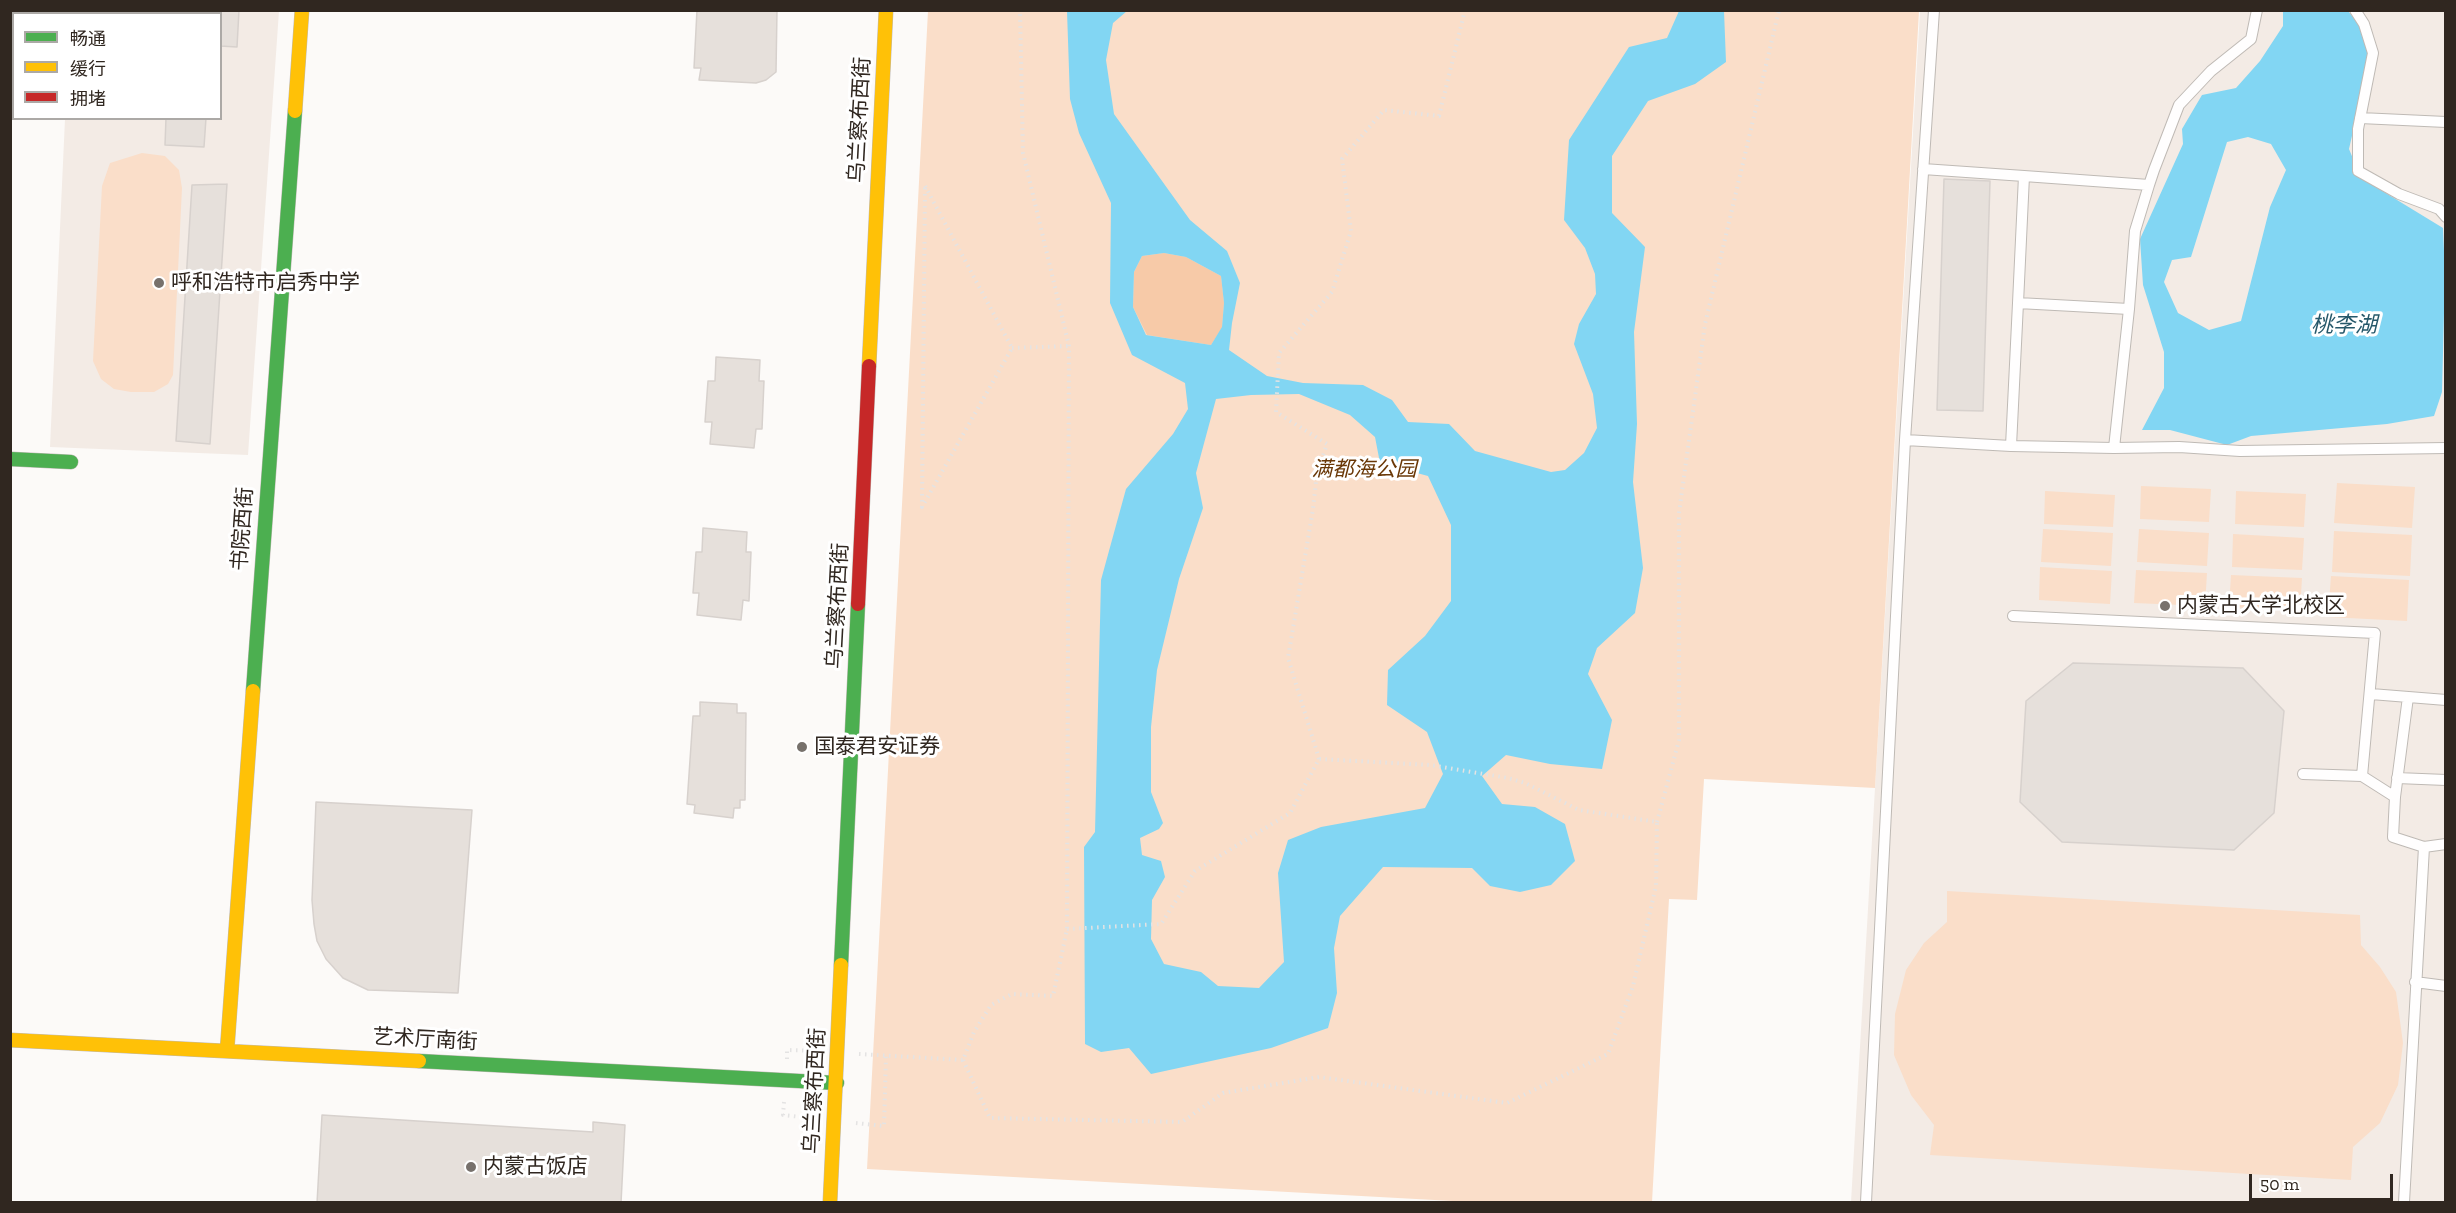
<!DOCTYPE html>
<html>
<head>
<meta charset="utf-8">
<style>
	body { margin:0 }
	#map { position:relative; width:2456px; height:1213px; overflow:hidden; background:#fcfaf8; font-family:"Zilla Slab","Noto Sans SC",serif }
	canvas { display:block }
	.frame { position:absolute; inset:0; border:12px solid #302720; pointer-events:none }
	.legend { position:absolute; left:12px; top:12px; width:210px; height:108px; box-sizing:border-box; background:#fff; border:2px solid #aca9a6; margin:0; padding:8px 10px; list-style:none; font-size:18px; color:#302720 }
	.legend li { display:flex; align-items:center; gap:12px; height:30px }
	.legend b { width:30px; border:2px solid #aca9a6 }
	.scale { position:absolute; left:2249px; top:1174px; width:144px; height:27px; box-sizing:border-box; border:3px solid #302720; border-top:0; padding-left:8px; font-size:18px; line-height:21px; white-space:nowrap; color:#302720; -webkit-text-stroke:4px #fff; paint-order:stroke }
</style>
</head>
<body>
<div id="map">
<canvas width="2456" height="1213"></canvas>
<div class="frame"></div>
<ul class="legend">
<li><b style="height:8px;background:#4caf50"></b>畅通</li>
<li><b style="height:8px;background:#ffc107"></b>缓行</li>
<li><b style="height:8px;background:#c62828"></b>拥堵</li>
</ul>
<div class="scale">50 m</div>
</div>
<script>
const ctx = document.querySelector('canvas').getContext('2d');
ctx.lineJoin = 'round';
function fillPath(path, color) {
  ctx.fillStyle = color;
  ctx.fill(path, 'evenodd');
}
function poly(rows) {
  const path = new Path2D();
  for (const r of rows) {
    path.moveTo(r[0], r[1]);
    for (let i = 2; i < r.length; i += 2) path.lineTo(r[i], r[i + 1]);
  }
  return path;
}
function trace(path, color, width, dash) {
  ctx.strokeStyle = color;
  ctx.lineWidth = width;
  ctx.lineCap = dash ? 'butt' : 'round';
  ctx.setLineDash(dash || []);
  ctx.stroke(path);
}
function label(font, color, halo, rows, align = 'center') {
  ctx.font = font + ' "Zilla Slab","Noto Sans SC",serif';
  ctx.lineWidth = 6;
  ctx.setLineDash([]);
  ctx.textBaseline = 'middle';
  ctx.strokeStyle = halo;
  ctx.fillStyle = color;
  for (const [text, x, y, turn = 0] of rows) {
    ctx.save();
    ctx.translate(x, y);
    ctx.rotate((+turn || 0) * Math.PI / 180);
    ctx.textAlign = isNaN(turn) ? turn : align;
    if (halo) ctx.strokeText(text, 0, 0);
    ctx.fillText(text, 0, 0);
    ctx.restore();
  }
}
fillPath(poly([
	[179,11,279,11,248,455,50,447,65,119,220,118,220,14,179,13],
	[1920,11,2445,11,2445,1202,1851,1202]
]), '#f3ebe5');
fillPath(poly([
	[928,11,1919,11,1875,788,1704,779,1697,900,1669,899,1652,1202,1471,1202,867,1169],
	[142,153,165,156,179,170,182,188,173,375,168,384,154,392,131,392,114,389,101,379,93,361,102,186,110,163],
	[2337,483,2415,487,2412,528,2334,523],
	[2141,486,2211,489,2209,522,2140,519],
	[2045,491,2115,495,2113,527,2044,524],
	[2236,491,2306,494,2304,527,2235,524],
	[2043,529,2113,533,2111,566,2041,562],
	[2139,529,2209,533,2207,566,2137,562],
	[2334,531,2412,535,2410,576,2332,572],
	[2233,534,2304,538,2302,570,2232,567],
	[2040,567,2112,571,2110,604,2039,600],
	[2136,570,2207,573,2205,606,2134,603],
	[2231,575,2302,578,2300,611,2229,607],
	[2331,576,2409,580,2407,621,2328,617],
	[1947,891,2360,915,2361,945,2380,967,2396,992,2403,1043,2398,1085,2380,1123,2353,1147,2351,1180,1930,1155,1934,1125,1911,1095,1894,1055,1895,1014,1906,970,1924,943,1947,922]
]), '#fadec9');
fillPath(poly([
	[1164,253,1186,257,1221,276,1224,303,1222,328,1211,345,1147,335,1133,307,1134,272,1142,256]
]), '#f7caa8');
fillPath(poly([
	[1067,11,1127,11,1113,23,1106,60,1114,114,1190,220,1227,251,1240,283,1232,323,1229,350,1267,376,1303,383,1363,385,1392,400,1408,422,1449,424,1475,451,1551,472,1565,470,1584,453,1597,428,1593,394,1574,344,1579,324,1596,294,1595,274,1585,248,1564,220,1569,140,1629,47,1667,38,1679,11,1724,11,1726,62,1695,84,1648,101,1612,156,1612,213,1645,247,1634,332,1637,424,1633,482,1643,568,1635,613,1597,648,1588,674,1612,720,1602,769,1550,764,1506,755,1482,776,1502,804,1535,807,1565,824,1575,861,1551,885,1520,892,1490,886,1472,868,1383,867,1340,916,1334,948,1337,993,1328,1028,1271,1048,1151,1074,1129,1048,1101,1052,1085,1044,1084,847,1095,832,1101,580,1126,489,1173,434,1188,409,1185,383,1132,355,1110,303,1111,203,1079,133,1070,99],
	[1164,253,1186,257,1221,276,1224,303,1222,327,1211,345,1146,335,1133,307,1134,272,1142,256],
	[1299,394,1350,415,1375,437,1380,463,1428,476,1451,525,1451,601,1425,636,1388,670,1387,705,1427,732,1443,774,1425,808,1321,827,1288,840,1278,873,1284,962,1259,988,1218,986,1201,972,1164,964,1151,939,1152,900,1165,877,1161,861,1142,855,1140,838,1159,829,1163,823,1151,792,1151,727,1157,670,1179,579,1203,508,1196,473,1216,399,1251,395],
	[2283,11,2348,11,2362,28,2369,61,2349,149,2361,178,2443,228,2445,274,2442,392,2434,416,2387,424,2251,436,2227,445,2170,430,2142,430,2164,388,2164,352,2143,285,2140,239,2183,144,2182,129,2202,95,2236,88,2260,61,2283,26],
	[2248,137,2271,144,2286,170,2270,207,2241,321,2209,330,2178,313,2164,282,2172,260,2191,257,2227,142]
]), '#82d6f3');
const building = poly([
	[220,10,239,10,237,47,220,46,220,10],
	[697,10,777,10,776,72,766,80,756,83,699,80,701,68,694,68,697,10],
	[166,118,206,118,204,147,165,145,166,118],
	[1944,179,1990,181,1983,411,1937,410,1944,179],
	[227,184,210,444,176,441,192,185,227,184],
	[716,357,760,360,759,381,764,381,762,429,756,429,754,448,710,444,712,422,705,422,708,381,715,381,716,357],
	[703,528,747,532,746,552,751,552,749,601,743,600,741,620,697,615,699,593,693,593,696,552,702,552,703,528],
	[2073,663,2243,668,2284,711,2274,813,2234,850,2062,842,2020,802,2026,701,2073,663],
	[700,702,737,704,737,713,746,713,745,800,740,800,740,808,734,808,733,818,694,813,695,805,687,804,693,716,700,716,700,702],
	[316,802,472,810,458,993,368,990,343,978,326,959,317,941,314,924,312,900,316,802],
	[322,1115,593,1132,593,1122,625,1125,621,1203,317,1203,322,1115]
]);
fillPath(building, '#e6e0db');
trace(building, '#d7d1cd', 1.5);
const lane = poly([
	[2355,10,2364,24,2373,53,2358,129,2358,171,2399,194,2439,209,2446,217],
	[2360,118,2446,122],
	[1923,169,2024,176],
	[2149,185,2024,176,2018,303,2129,309,2135,231,2149,185,2154,170,2179,105,2211,71,2251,39,2257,10],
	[1905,440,2011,446,2018,303],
	[2011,446,2114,448,2129,309],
	[2114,448,2179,447,2240,451,2446,448],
	[2013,616,2375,633,2362,776,2303,774],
	[2371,694,2446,700],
	[2408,697,2395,797,2393,837,2424,847,2446,844],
	[2362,776,2395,797],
	[2397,778,2446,780],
	[2415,982,2446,986],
	[1866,1202,1905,440,1934,10],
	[2404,1202,2424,847]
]);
const fast = poly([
	[10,459,71,462],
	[253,691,295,111],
	[841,965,858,604],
	[419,1061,837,1083]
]);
const slow = poly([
	[295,111,302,10],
	[869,366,886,10],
	[10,1040,419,1061],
	[227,1051,253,691],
	[830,1202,841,965]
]);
const jam = poly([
	[858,604,869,366]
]);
trace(lane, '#bfbab5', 12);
trace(fast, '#bfbab5', 15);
trace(slow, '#bfbab5', 15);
trace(jam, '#bfbab5', 15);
trace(poly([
	[925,186,1012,348,922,507,925,186],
	[1012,348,1069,346],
	[1319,759,1288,658,1313,509,1317,473,1327,444,1276,412,1279,353,1332,292,1351,231,1342,159,1384,110,1439,116,1465,10],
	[1657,822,1679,740,1679,513,1705,324,1779,10],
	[859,1054,963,1060,974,1032,991,1005,1012,994,1053,996,1067,929,1069,346,1023,153,1020,10],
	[787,1059,787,1050,816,1051],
	[963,1060,990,1118,1182,1122,1223,1093,1319,1077,1507,1103,1608,1054,1633,986,1656,886,1657,822,1579,810,1525,783,1508,778,1430,765,1319,759,1290,813,1195,871,1161,924,1067,929],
	[784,1102,783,1115,810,1118],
	[856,1123,884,1126,886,1056]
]), '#e4e3e3', 4, [1.5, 4.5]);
trace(lane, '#fffefe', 10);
trace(fast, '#4caf50', 14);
trace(slow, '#ffc107', 14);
trace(jam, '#c62828', 14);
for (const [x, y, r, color] of [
	[159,283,6,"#77716c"],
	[2165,606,6,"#77716c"],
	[802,747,6,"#77716c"],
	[471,1167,6,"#77716c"]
]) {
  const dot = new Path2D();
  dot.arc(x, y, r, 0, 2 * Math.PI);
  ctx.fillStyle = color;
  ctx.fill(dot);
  trace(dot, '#fff', 2);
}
label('21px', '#302720', '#fff', [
	["乌兰察布西街",860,120,-87],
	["书院西街",243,529,-86],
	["乌兰察布西街",838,606,-87],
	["艺术厅南街",425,1040,3],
	["乌兰察布西街",815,1091,-87]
]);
label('21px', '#302720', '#fff', [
	["呼和浩特市启秀中学",171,283],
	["内蒙古大学北校区",2177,606],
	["国泰君安证券",814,747],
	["内蒙古饭店",483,1167]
], 'left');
label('italic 21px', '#6a3807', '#fff', [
	["满都海公园",1364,470]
]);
label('italic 22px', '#26586a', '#fff', [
	["桃李湖",2344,326]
]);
</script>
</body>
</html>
